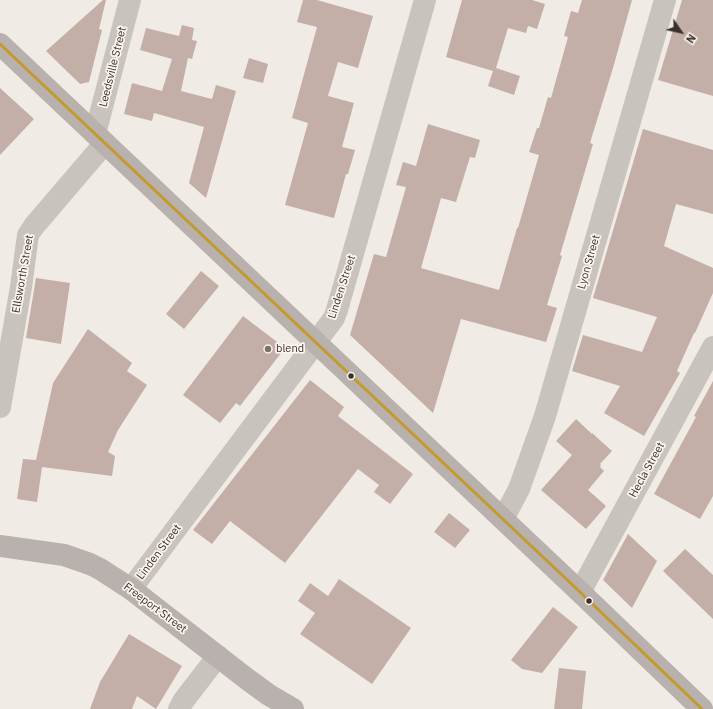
<!DOCTYPE html>
<html>
<head>
<meta charset="utf-8">
<style>
	body { margin:0 }
	#map { position:relative; width:713px; height:709px; overflow:hidden; background:#f0ebe5; font-family:"IBM Plex Sans",sans-serif }
	canvas { display:block }
	.north { position:absolute; left:661px; top:12px; width:40px; height:40px; -webkit-text-stroke:3px #fbf5ee; paint-order:stroke; rotate:124deg; font-size:11px; font-weight:700; line-height:16px; text-align:center; color:#3b302b }
	.north::after { content:''; display:block; margin:auto; width:14px; height:18px; background:#3b302b; clip-path:polygon(50% 0,100% 100%,50% 72%,0 100%) }
</style>
</head>
<body>
<div id="map">
<canvas width="713" height="709"></canvas>
<div class="north">N</div>
</div>
<script>
const ctx = document.querySelector('canvas').getContext('2d');
ctx.lineJoin = 'round';
function fillPath(path, color) {
  ctx.fillStyle = color;
  ctx.fill(path, 'evenodd');
}
function poly(rows) {
  const path = new Path2D();
  for (const r of rows) {
    path.moveTo(r[0], r[1]);
    for (let i = 2; i < r.length; i += 2) path.lineTo(r[i], r[i + 1]);
  }
  return path;
}
function trace(path, color, width, dash) {
  ctx.strokeStyle = color;
  ctx.lineWidth = width;
  ctx.lineCap = dash ? 'butt' : 'round';
  ctx.setLineDash(dash || []);
  ctx.stroke(path);
}
function label(font, color, halo, rows, align = 'center') {
  ctx.font = font + ' "IBM Plex Sans",sans-serif';
  ctx.lineWidth = 3.5;
  ctx.setLineDash([]);
  ctx.textBaseline = 'middle';
  ctx.strokeStyle = halo;
  ctx.fillStyle = color;
  for (const [text, x, y, turn = 0] of rows) {
    ctx.save();
    ctx.translate(x, y);
    ctx.rotate((+turn || 0) * Math.PI / 180);
    ctx.textAlign = isNaN(turn) ? turn : align;
    if (halo) ctx.strokeText(text, 0, 0);
    ctx.fillText(text, 0, 0);
    ctx.restore();
  }
}
fillPath(poly([
	[103,0,106,0,99,29,102,30,89,82,80,84,46,51],
	[303,0,317,0,373,16,358,68,338,62,328,96,354,103,342,147,355,150,348,174,346,174,334,218,285,205,308,123,292,118,317,27,297,22],
	[462,0,532,0,545,4,537,29,528,26,526,33,508,28,496,68,520,76,514,95,488,86,493,71,446,57],
	[582,0,632,0,613,68,590,143,593,144,560,255,562,256,547,305,557,308,546,342,461,319,433,413,350,335,374,254,386,257,406,187,396,185,403,162,416,166,428,124,480,140,475,158,470,157,456,202,441,198,421,268,499,290,517,228,518,228,539,155,529,152,537,128,539,128,548,97,551,98,568,37,564,36,571,11,578,13],
	[682,0,713,0,713,96,658,80],
	[182,25,194,28,192,40,197,41,192,59,188,58,181,91,212,99,216,85,236,91,206,198,189,183,204,127,154,113,152,121,124,114,132,83,162,91,172,59,140,50,146,28,179,36],
	[249,58,268,64,263,83,243,78],
	[0,88,34,119,0,155],
	[643,129,713,150,713,214,676,204,664,246,713,268,713,293,695,333,694,333,677,371,680,373,644,436,604,413,620,386,572,371,583,335,642,352,657,317,593,298],
	[201,271,219,286,184,329,166,314],
	[36,278,70,283,61,344,26,338],
	[243,316,285,348,240,406,236,403,220,423,183,395],
	[88,329,132,363,127,371,147,385,118,430,108,452,115,456,112,476,42,467,37,502,17,499,23,459,36,460,53,383],
	[310,380,344,407,338,416,413,474,390,504,374,492,379,485,358,469,285,563,230,521,212,544,193,530],
	[713,381,713,496,700,519,654,494,696,417,694,416],
	[576,419,592,434,592,433,612,451,600,464,601,465,600,467,604,471,588,490,606,506,586,529,541,490,572,455,556,441],
	[449,513,470,530,455,548,434,532],
	[628,534,657,561,632,608,603,580],
	[685,549,713,575,713,619,663,571],
	[339,579,411,628,372,684,300,634,315,613,298,601,310,583,328,596],
	[553,607,578,627,542,673,522,669,511,660],
	[129,634,182,666,156,709,137,696,132,709,90,709,100,682],
	[559,668,586,671,582,709,554,709]
]), '#c3afa7');
trace(poly([
	[95,134,130,0],
	[0,407,21,287,28,235,34,226,105,143],
	[503,519,519,489,545,416,665,0],
	[131,589,334,318,337,310,425,0],
	[580,592,713,347],
	[179,709,184,700,218,656]
]), '#c9c3be', 22);
trace(poly([
	[0,44,580,592,702,709],
	[0,546,64,555,90,564,100,569,131,589,247,679,269,695,293,709]
]), '#b8b1ad', 22);
trace(poly([
	[0,44,580,592,702,709]
]), '#c49a2c', 3);
for (const [x, y, r, color] of [
	[268,349,4,"#7a716c"],
	[351,376,3.5,"#3b302b"],
	[589,601,3.5,"#3b302b"]
]) {
  const dot = new Path2D();
  dot.arc(x, y, r, 0, 2 * Math.PI);
  ctx.fillStyle = color;
  ctx.fill(dot);
  trace(dot, '#fbf5ee', 1.5);
}
label('11px', '#3b302b', '#fbf5ee', [
	["Leedsville Street",113,67,-76],
	["Lyon Street",589,262,-74],
	["Ellsworth Street",23,274,-80],
	["Linden Street",342,287,-72],
	["Hecla Street",647,470,-61],
	["Linden Street",159,552,-53],
	["Freeport Street",155,608,37]
]);
label('11px', '#3b302b', '#fbf5ee', [
	["blend",276,349]
], 'left');
</script>
</body>
</html>
